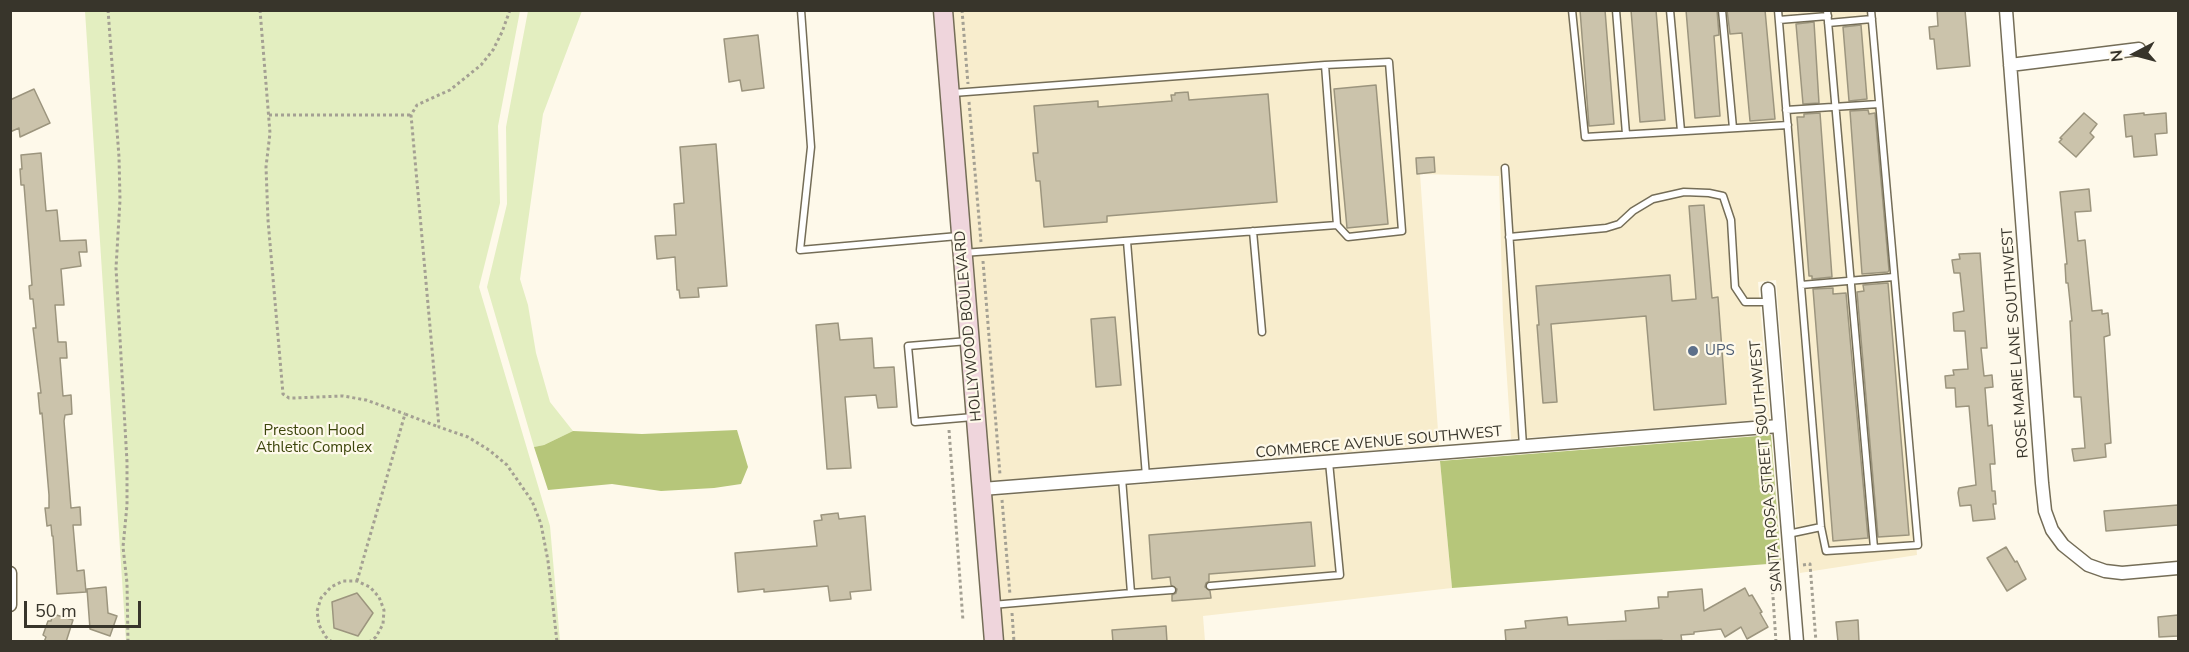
<!DOCTYPE html>
<html>
<head>
<meta charset="utf-8">
<style>
	body { margin:0 }
	#map { position:relative; width:2189px; height:652px; overflow:hidden; background:#fef9ea; font-family:"Nunito Sans",sans-serif }
	canvas { display:block }
	.frame { position:absolute; inset:0; border:12px solid #38352b; pointer-events:none }
	.north { position:absolute; left:2105px; top:24px; width:60px; height:60px; -webkit-text-stroke:4px #fef9ea; paint-order:stroke; rotate:264deg; font-size:16px; font-weight:700; line-height:24px; text-align:center; color:#38352b }
	.north::after { content:''; display:block; margin:auto; width:21px; height:27px; background:#38352b; clip-path:polygon(50% 0,100% 100%,50% 72%,0 100%) }
	.scale { position:absolute; left:24px; top:601px; width:117px; height:27px; box-sizing:border-box; border:3px solid #38352b; border-top:0; padding-left:8px; font-size:18px; line-height:21px; white-space:nowrap; color:#38352b; -webkit-text-stroke:4px #fef9ea; paint-order:stroke }
</style>
</head>
<body>
<div id="map">
<canvas width="2189" height="652"></canvas>
<div class="frame"></div>
<div class="north">N</div>
<div class="scale">50 m</div>
</div>
<script>
const ctx = document.querySelector('canvas').getContext('2d');
ctx.lineJoin = 'round';
function fillPath(path, color) {
  ctx.fillStyle = color;
  ctx.fill(path, 'evenodd');
}
function poly(rows) {
  const path = new Path2D();
  for (const r of rows) {
    path.moveTo(r[0], r[1]);
    for (let i = 2; i < r.length; i += 2) path.lineTo(r[i], r[i + 1]);
  }
  return path;
}
function trace(path, color, width, dash) {
  ctx.strokeStyle = color;
  ctx.lineWidth = width;
  ctx.lineCap = dash ? 'butt' : 'round';
  ctx.setLineDash(dash || []);
  ctx.stroke(path);
}
function label(font, color, halo, rows, align = 'center') {
  ctx.font = font + ' "Nunito Sans",sans-serif';
  ctx.lineWidth = 4.5;
  ctx.setLineDash([]);
  ctx.textBaseline = 'middle';
  ctx.strokeStyle = halo;
  ctx.fillStyle = color;
  for (const [text, x, y, turn = 0] of rows) {
    ctx.save();
    ctx.translate(x, y);
    ctx.rotate((+turn || 0) * Math.PI / 180);
    ctx.textAlign = isNaN(turn) ? turn : align;
    if (halo) ctx.strokeText(text, 0, 0);
    ctx.fillText(text, 0, 0);
    ctx.restore();
  }
}
fillPath(poly([
	[952,11,1873,11,1917,555,1800,573,1776,280,1758,282,1770,419,1511,439,1503,319,1499,176,1420,174,1439,445,990,481],
	[1440,461,1452,588,1203,616,1205,641,1003,641,992,496]
]), '#f8edcd');
fillPath(poly([
	[85,11,520,11,498,126,500,203,479,287,550,526,560,641,126,641],
	[528,11,582,11,543,114,520,279,528,305,536,353,550,402,573,431,544,445,534,447,487,287,507,204,506,127]
]), '#e3eec0');
fillPath(poly([
	[737,430,748,467,741,484,714,488,661,491,612,484,548,490,534,447,544,445,573,431,642,434],
	[1771,435,1781,563,1452,588,1440,461]
]), '#b6c67a');
const building = poly([
	[1580,10,1605,10,1614,124,1589,126,1580,10],
	[1631,10,1656,10,1665,120,1640,122,1631,10],
	[1686,10,1717,10,1719,35,1714,36,1720,116,1695,118,1686,10],
	[1727,10,1765,10,1775,119,1750,121,1742,33,1730,34,1727,10],
	[1937,10,1965,10,1970,66,1937,69,1934,39,1930,39,1929,27,1938,26,1937,10],
	[1814,22,1819,103,1803,104,1796,24,1814,22],
	[1861,25,1867,99,1849,101,1843,27,1861,25],
	[758,35,764,88,742,91,740,80,729,82,724,39,758,35],
	[1376,85,1388,224,1347,228,1334,89,1376,85],
	[34,89,50,123,20,137,19,128,10,132,10,100,34,89],
	[1188,92,1189,100,1268,94,1277,202,1107,216,1107,222,1044,227,1040,181,1036,181,1033,153,1038,153,1034,106,1098,101,1098,107,1172,101,1171,95,1175,95,1175,93,1188,92],
	[1868,110,1869,114,1875,113,1889,270,1888,272,1862,274,1850,111,1868,110],
	[1820,113,1832,277,1812,279,1812,276,1809,276,1797,117,1804,117,1804,114,1820,113],
	[2084,113,2097,124,2090,133,2094,137,2076,157,2059,142,2062,139,2060,138,2084,113],
	[2144,113,2144,115,2166,113,2167,133,2155,134,2157,155,2134,157,2132,136,2126,137,2124,115,2144,113],
	[716,144,727,286,698,288,699,297,680,298,679,290,677,290,675,257,657,259,655,236,676,235,674,204,684,203,680,147,716,144],
	[41,153,46,211,57,210,60,241,86,240,87,252,79,252,81,266,61,269,64,305,55,305,58,342,66,342,67,358,60,358,63,396,71,395,72,414,65,415,64,421,71,508,80,507,81,525,73,525,77,571,84,570,86,592,57,594,53,536,52,536,51,525,47,526,45,508,49,508,49,495,42,413,40,414,38,393,41,393,33,328,36,328,33,299,30,299,29,286,32,285,24,185,21,185,20,169,22,169,21,155,41,153],
	[1434,157,1435,172,1417,174,1416,158,1434,157],
	[2089,189,2091,211,2075,212,2078,241,2085,240,2092,311,2102,310,2102,314,2108,313,2110,335,2104,337,2111,443,2105,444,2106,457,2074,461,2072,449,2085,448,2081,397,2074,397,2070,321,2072,321,2068,283,2066,283,2065,264,2067,264,2060,192,2089,189],
	[1704,205,1712,298,1718,297,1726,404,1654,410,1646,316,1551,324,1557,402,1543,403,1537,325,1539,325,1536,286,1670,275,1672,301,1696,299,1689,206,1704,205],
	[1980,253,1987,348,1981,348,1984,376,1992,375,1993,387,1985,388,1988,426,1992,425,1995,464,1990,464,1992,491,1995,491,1996,504,1993,504,1995,519,1973,521,1971,505,1960,506,1958,493,1959,488,1976,485,1969,406,1956,407,1955,388,1946,388,1945,376,1954,375,1953,370,1968,369,1965,331,1954,331,1953,313,1964,311,1960,273,1954,273,1952,260,1960,259,1959,254,1980,253],
	[1888,283,1909,535,1878,537,1857,292,1864,291,1863,285,1888,283],
	[1833,288,1833,294,1846,293,1868,538,1833,541,1813,289,1833,288],
	[1115,317,1121,385,1096,387,1091,319,1115,317],
	[838,323,840,340,872,338,874,368,894,367,897,407,878,408,876,395,845,397,851,468,827,469,816,325,838,323],
	[2178,505,2178,525,2106,531,2104,511,2178,505],
	[838,513,839,519,865,516,871,590,850,592,851,599,830,601,828,586,764,592,764,589,738,592,735,553,817,546,814,521,822,520,821,515,838,513],
	[1311,522,1315,566,1209,574,1209,581,1206,583,1205,587,1210,591,1211,598,1172,601,1172,595,1176,593,1177,589,1171,585,1170,577,1152,579,1149,535,1311,522],
	[2006,547,2015,562,2017,561,2026,579,2007,591,1987,558,2006,547],
	[106,587,108,613,117,616,110,636,90,629,87,589,106,587],
	[1745,588,1749,596,1752,595,1762,612,1760,613,1768,627,1747,639,1741,627,1725,637,1721,629,1694,632,1694,634,1681,635,1682,642,1662,642,1662,640,1506,642,1505,630,1526,628,1525,621,1567,617,1568,625,1626,621,1625,611,1659,608,1658,597,1668,597,1668,592,1702,589,1704,611,1745,588],
	[357,593,373,613,358,636,334,628,332,602,357,593],
	[53,614,73,620,66,642,44,642,46,637,43,635,48,621,51,621,53,614],
	[2178,615,2178,636,2159,637,2158,617,2178,615],
	[1858,620,1859,642,1838,642,1836,622,1858,620],
	[1166,626,1167,642,1113,642,1112,630,1166,626]
]);
fillPath(building, '#cbc3ab');
trace(building, '#9c957e', 1.5);
const lane = poly([
	[801,10,811,147,800,250,958,236],
	[1572,10,1585,137,1788,125],
	[1616,10,1626,134],
	[1670,10,1681,131],
	[1722,10,1733,128],
	[1778,10,1821,527,1826,551,1874,548,1827,10],
	[1871,10,1918,545,1874,548],
	[1779,20,1828,16],
	[1828,23,1872,19],
	[1325,65,1389,62,1402,231,1348,237,1337,225],
	[953,93,1325,65,1337,225,963,253],
	[1786,110,1879,104],
	[1505,168,1523,446],
	[1253,231,1262,332],
	[1509,237,1606,228,1619,224,1633,211,1653,199,1684,192,1709,193,1723,196,1731,220,1735,287,1745,302,1769,302],
	[1127,241,1146,476],
	[1801,285,1894,277],
	[968,341,908,346,915,422,973,417],
	[1788,534,1821,527],
	[1210,586,1340,575,1329,462],
	[1131,593,1172,590],
	[992,605,1131,593,1122,478]
]);
const street = poly([
	[2006,10,2042,483,2045,511,2052,530,2063,545,2088,565,2105,571,2122,573,2178,568],
	[2010,65,2139,49],
	[1768,289,1797,642],
	[982,489,1779,426],
	[10,573,10,605]
]);
const secondary = poly([
	[943,10,994,642]
]);
trace(lane, '#746d57', 9);
trace(street, '#746d57', 15);
trace(secondary, '#746d57', 21);
trace(poly([
	[108,10,119,157,120,200,116,268,127,462,127,505,123,547,127,583,128,642],
	[260,10,270,133,266,167,268,220,283,394,289,398,294,398,343,396,366,400,405,414],
	[510,10,502,32,493,50,481,65,450,90,417,105,411,115,439,427,468,437,489,450,507,465,532,501,541,524,548,561,557,642],
	[962,10,968,84],
	[969,102,981,242],
	[269,115,411,115],
	[983,261,1000,475],
	[949,430,963,621],
	[1002,500,1010,595],
	[1803,565,1810,564,1816,642],
	[357,581,405,414,439,427],
	[1012,613,1014,642],
	[332,642,326,637,319,625,317,611,321,598,331,587,343,581,357,581,370,587,379,597,384,610,383,624,376,637,369,642],
	[1776,642,1771,567,1778,567]
]), '#a4a093', 3, [3, 3]);
trace(lane, '#fff', 6);
trace(street, '#fff', 12);
trace(secondary, '#efd5dc', 18);
for (const [x, y, r, color] of [
	[1693,351,6,"#5c6f8a"]
]) {
  const dot = new Path2D();
  dot.arc(x, y, r, 0, 2 * Math.PI);
  ctx.fillStyle = color;
  ctx.fill(dot);
  trace(dot, '#fef9ea', 2);
}
label('15px', '#38352b', '#fef9ea', [
	["HOLLYWOOD BOULEVARD",969,326,-95],
	["ROSE MARIE LANE SOUTHWEST",2016,343,-94],
	["COMMERCE AVENUE SOUTHWEST",1379,443,-5],
	["SANTA ROSA STREET SOUTHWEST",1767,466,-95]
]);
label('15px', '#4e5e75', '#fef9ea', [
	["UPS",1705,351]
], 'left');
label('15px', '#3c450b', '#fef9ea', [
	["Prestoon Hood",314,431],
	["Athletic Complex",314,448]
]);
</script>
</body>
</html>
